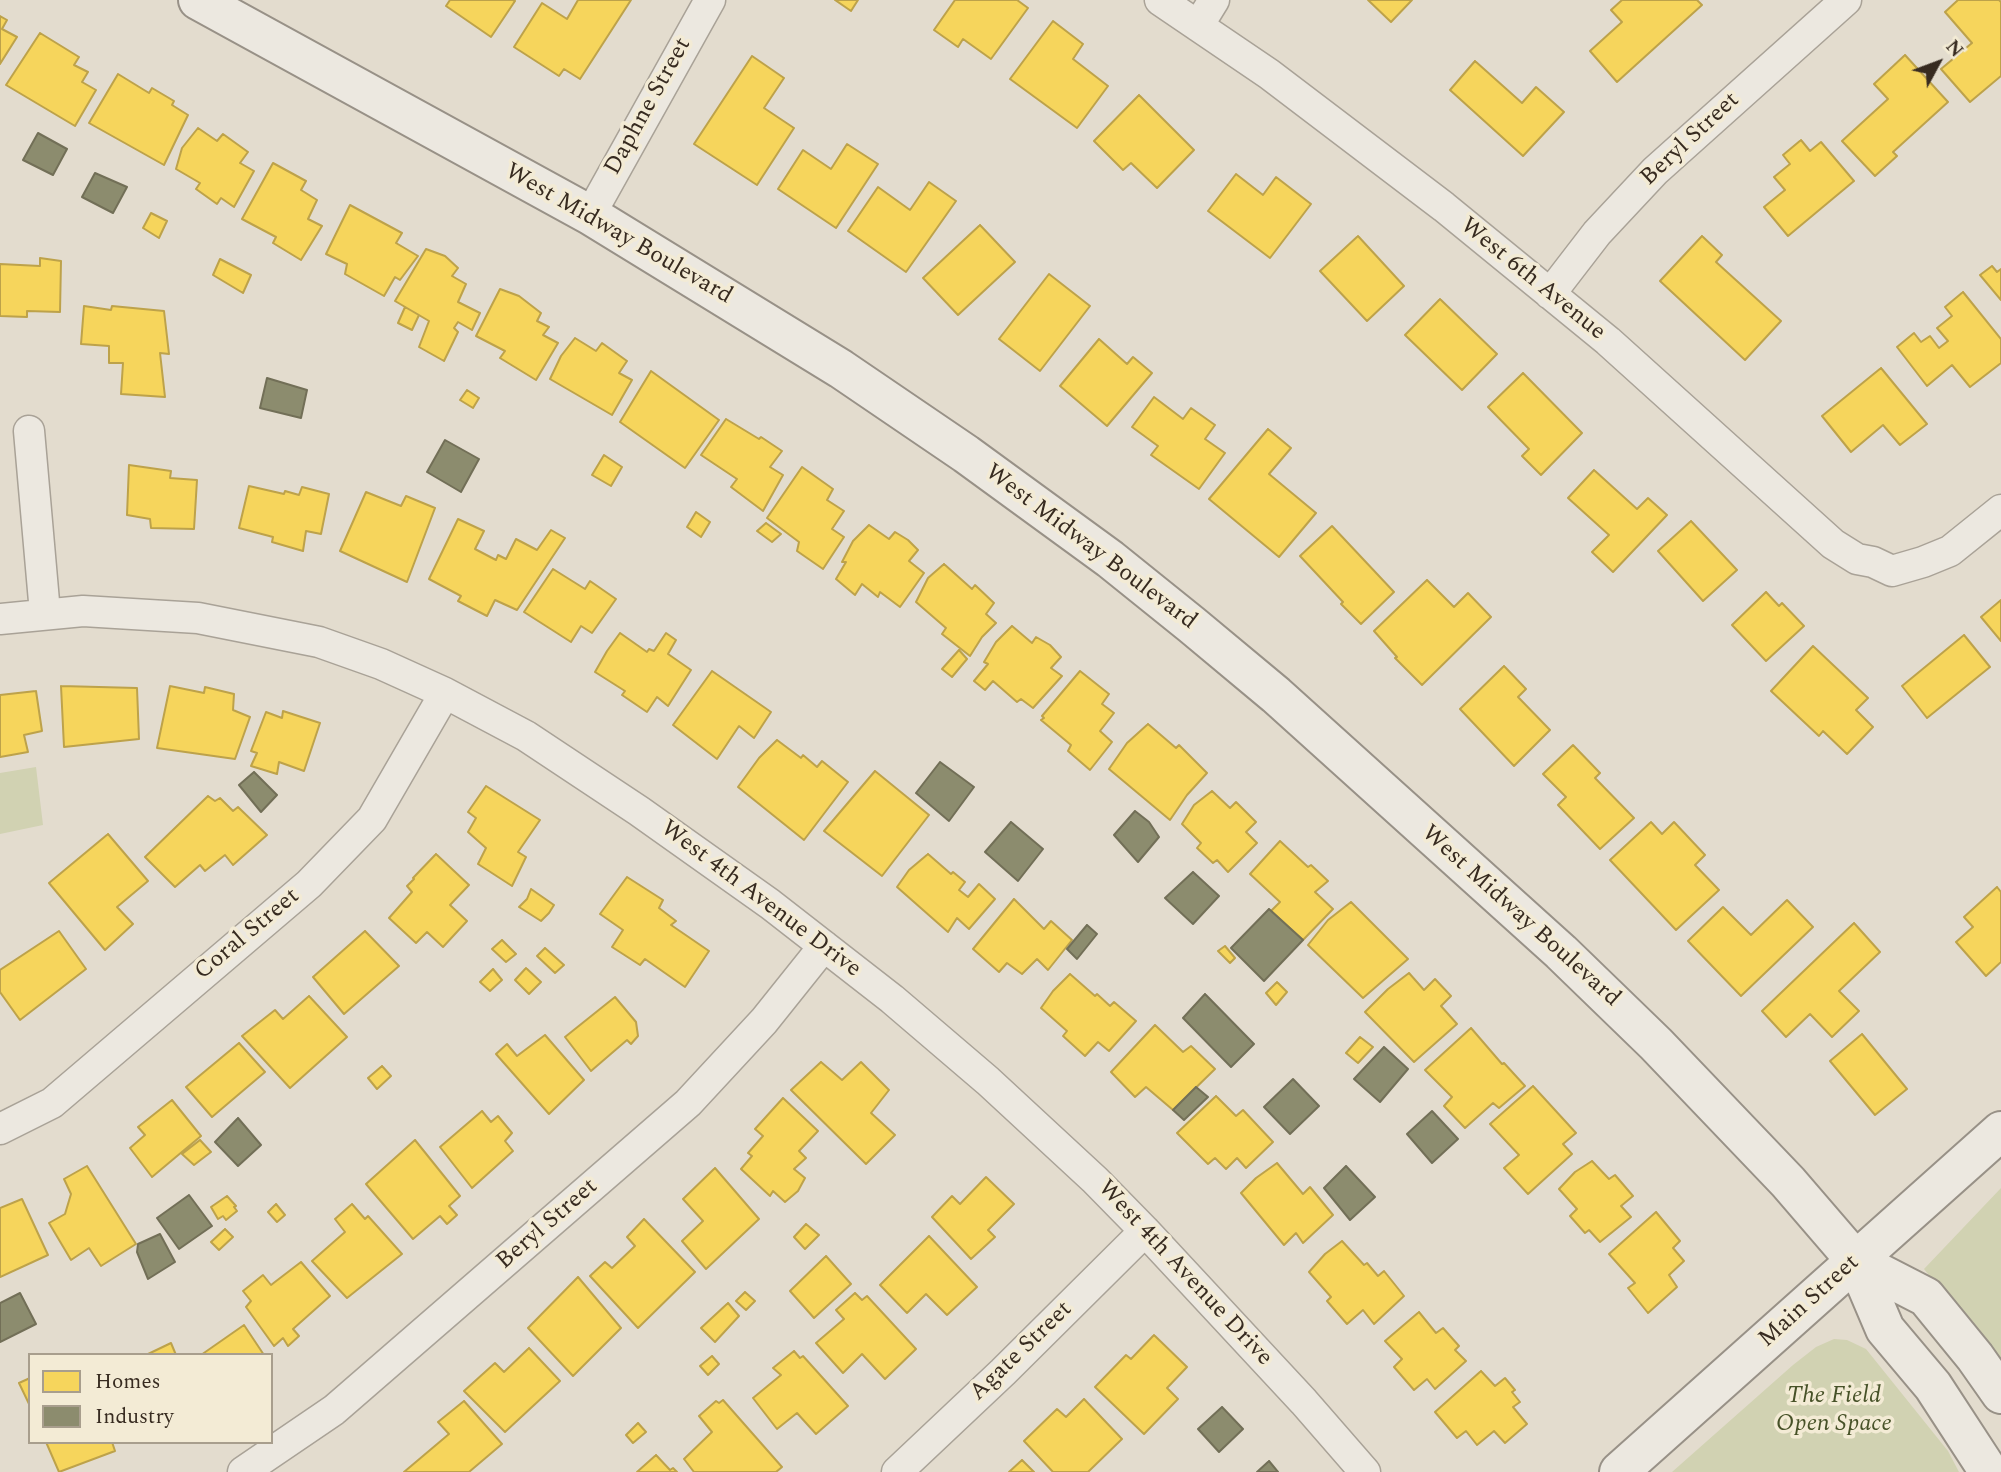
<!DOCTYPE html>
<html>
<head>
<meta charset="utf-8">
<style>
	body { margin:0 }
	#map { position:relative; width:2001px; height:1472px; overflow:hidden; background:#e3dcce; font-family:Spectral,serif }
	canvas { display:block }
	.legend { position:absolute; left:28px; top:1353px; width:245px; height:91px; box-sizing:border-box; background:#f3ebd5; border:2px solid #a89e8d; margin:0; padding:9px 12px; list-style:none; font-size:21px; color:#372b20 }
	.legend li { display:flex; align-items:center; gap:14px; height:35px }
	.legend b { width:35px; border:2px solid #a89e8d }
	.north { position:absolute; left:1903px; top:28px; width:70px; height:70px; -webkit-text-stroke:5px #f3ebd5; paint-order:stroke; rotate:49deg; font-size:19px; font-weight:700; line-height:28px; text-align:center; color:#372b20 }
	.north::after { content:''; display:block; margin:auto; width:24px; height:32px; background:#372b20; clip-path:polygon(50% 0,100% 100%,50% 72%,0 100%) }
</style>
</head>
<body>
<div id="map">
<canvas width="2001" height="1472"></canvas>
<ul class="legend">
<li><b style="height:19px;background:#f6d55c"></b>Homes</li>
<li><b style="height:19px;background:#8c8c6e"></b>Industry</li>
</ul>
<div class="north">N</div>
</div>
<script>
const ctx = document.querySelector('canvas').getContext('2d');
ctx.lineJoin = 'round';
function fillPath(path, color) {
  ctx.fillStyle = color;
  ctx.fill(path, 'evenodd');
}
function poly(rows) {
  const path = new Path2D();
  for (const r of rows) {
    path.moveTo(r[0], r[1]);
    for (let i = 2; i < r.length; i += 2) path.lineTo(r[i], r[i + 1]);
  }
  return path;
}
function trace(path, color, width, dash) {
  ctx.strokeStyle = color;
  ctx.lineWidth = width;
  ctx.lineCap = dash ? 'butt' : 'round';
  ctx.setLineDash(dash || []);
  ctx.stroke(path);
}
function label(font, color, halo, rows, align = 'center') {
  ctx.font = font + ' Spectral,serif';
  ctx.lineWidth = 7;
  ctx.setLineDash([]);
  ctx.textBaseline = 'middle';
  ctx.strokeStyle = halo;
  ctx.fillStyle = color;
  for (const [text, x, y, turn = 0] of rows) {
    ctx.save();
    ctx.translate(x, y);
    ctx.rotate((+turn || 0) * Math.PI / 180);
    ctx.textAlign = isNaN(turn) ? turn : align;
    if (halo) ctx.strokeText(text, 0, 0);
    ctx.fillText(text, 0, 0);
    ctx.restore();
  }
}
fillPath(poly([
	[36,767,43,825,0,834,0,773],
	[2001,1188,2001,1365,1924,1269],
	[1834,1339,1847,1340,1866,1349,1948,1451,1959,1472,1672,1472,1793,1365,1816,1347]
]), '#d1d2b2');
const homes = poly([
	[450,0,513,0,515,1,491,37,446,6,450,0],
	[578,0,631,0,580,79,564,69,559,76,514,47,542,3,567,19,578,0],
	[835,0,858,0,851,11,835,0],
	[955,0,1017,0,1028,8,991,59,963,39,958,47,934,30,955,0],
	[1368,0,1412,0,1391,22,1368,0],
	[1622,0,1697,0,1702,5,1617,82,1590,51,1622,22,1611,10,1622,0],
	[1958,0,1999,0,2001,2,2001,76,1970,102,1941,69,1972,43,1945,12,1958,0],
	[0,16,7,20,2,29,17,37,0,64,0,16],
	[1053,21,1083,44,1073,59,1108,86,1077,128,1010,79,1053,21],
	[40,33,79,57,74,65,88,72,82,82,96,90,75,126,6,85,40,33],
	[1905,55,1948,102,1893,152,1897,156,1875,176,1842,141,1888,99,1874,84,1905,55],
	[752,56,784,78,764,108,794,128,757,185,694,144,752,56],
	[1475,61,1522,103,1536,87,1564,112,1523,156,1450,90,1475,61],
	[118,74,149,93,152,88,174,101,172,105,188,115,164,165,89,123,118,74],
	[1139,95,1194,150,1157,188,1131,163,1123,170,1094,141,1139,95],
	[198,128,217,141,223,134,248,152,240,163,254,171,234,207,221,198,217,204,196,189,200,183,176,169,182,148,198,128],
	[1801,140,1810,151,1821,142,1854,181,1788,236,1764,207,1785,190,1774,177,1790,164,1783,155,1801,140],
	[847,144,878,164,836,228,778,189,803,150,831,169,847,144],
	[273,163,306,181,301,190,317,200,308,219,322,226,301,260,273,243,276,237,242,219,273,163],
	[1236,174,1263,195,1276,177,1311,204,1270,258,1208,211,1236,174],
	[929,182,956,201,906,272,848,231,878,187,910,210,929,182],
	[350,205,402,233,396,243,418,256,400,280,395,277,384,296,345,274,347,264,326,254,350,205],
	[151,213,167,221,159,238,143,228,151,213],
	[980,225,1015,262,958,315,923,278,980,225],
	[1358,236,1404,286,1367,321,1320,271,1358,236],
	[1702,236,1722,255,1716,262,1781,321,1745,360,1660,281,1702,236],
	[426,249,445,256,458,268,452,276,466,284,458,302,480,313,472,330,458,322,454,328,458,332,444,361,419,347,429,321,395,301,426,249],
	[40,258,61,261,60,312,27,311,27,317,0,316,0,264,40,266,40,258],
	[220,259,251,275,243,293,213,275,220,259],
	[1992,266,1997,272,2001,269,2001,300,1980,275,1992,266],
	[1049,274,1090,306,1040,371,999,339,1049,274],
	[500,289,519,296,541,313,537,321,549,327,543,335,558,343,536,380,500,358,505,351,476,336,500,289],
	[1963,292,2001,339,2001,363,1970,387,1952,365,1927,386,1897,347,1914,333,1921,342,1930,336,1939,348,1948,341,1937,328,1952,316,1945,307,1963,292],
	[1440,299,1497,354,1462,390,1405,335,1440,299],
	[84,306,111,310,112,306,164,311,169,354,160,353,165,397,121,394,123,363,109,363,109,346,81,344,84,306],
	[405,307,419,315,412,330,398,323,405,307],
	[575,338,596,351,602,343,627,361,619,373,632,380,612,415,550,379,561,356,575,338],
	[1099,339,1127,364,1133,357,1152,373,1107,426,1060,386,1099,339],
	[1881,368,1927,424,1900,445,1883,425,1851,452,1822,416,1881,368],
	[651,371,719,420,685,468,620,422,651,371],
	[1523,373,1582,433,1541,475,1522,456,1529,449,1488,407,1523,373],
	[467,390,479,398,473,408,460,400,467,390],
	[1154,397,1183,419,1191,408,1215,425,1205,439,1225,453,1199,489,1151,455,1158,446,1132,427,1154,397],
	[726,419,759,439,761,437,782,451,770,467,783,475,763,511,731,487,737,479,701,455,726,419],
	[1268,429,1291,448,1269,474,1316,513,1279,557,1209,499,1268,429],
	[604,455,622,467,611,486,592,475,604,455],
	[129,465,171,471,170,478,197,480,194,529,151,528,150,519,127,515,129,465],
	[802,467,833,489,827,500,844,511,832,529,844,537,823,569,797,551,799,542,767,518,802,467],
	[1594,470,1637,509,1648,498,1667,515,1613,572,1592,552,1609,535,1568,498,1594,470],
	[249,486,284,494,285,491,299,495,302,487,329,494,321,534,306,531,303,551,272,542,273,537,239,528,249,486],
	[366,492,401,506,406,496,435,508,407,582,340,551,366,492],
	[696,512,710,522,701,537,687,527,696,512],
	[458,519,484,531,475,549,496,560,498,555,506,559,516,539,537,550,551,530,565,538,517,610,495,600,487,616,458,601,461,596,429,579,458,519],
	[1691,521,1737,570,1703,601,1658,551,1691,521],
	[766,523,781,534,772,542,757,531,766,523],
	[869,525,889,539,895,532,908,540,918,550,909,561,924,573,900,607,880,592,878,597,862,584,855,595,836,579,846,562,842,562,853,541,869,525],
	[1332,526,1394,592,1361,624,1341,604,1343,602,1300,556,1332,526],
	[944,564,972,589,975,585,994,603,986,614,996,623,982,637,970,656,942,634,946,628,916,602,928,578,944,564],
	[553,569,585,589,590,581,616,599,592,633,581,626,571,642,524,612,553,569],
	[1427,580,1454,607,1468,593,1491,617,1422,685,1395,658,1397,657,1374,631,1427,580],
	[1766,592,1779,606,1782,603,1804,626,1766,661,1732,625,1766,592],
	[2001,600,2001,641,1981,617,2001,600],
	[1012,626,1032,643,1036,637,1050,645,1061,657,1051,668,1062,676,1033,708,1021,699,1017,702,993,681,985,690,974,681,988,664,984,662,996,642,1012,626],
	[620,633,647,652,649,649,654,651,666,633,676,640,668,654,691,670,668,706,657,697,647,712,622,695,625,691,595,672,607,651,620,633],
	[1964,635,1990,667,1927,718,1902,686,1964,635],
	[1813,646,1868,698,1856,710,1873,727,1847,754,1823,731,1819,736,1771,691,1813,646],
	[959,650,967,659,952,677,942,669,959,650],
	[1504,666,1526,689,1518,697,1550,730,1514,766,1460,709,1504,666],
	[712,671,771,712,754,738,739,726,717,759,673,725,712,671],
	[1080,671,1109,694,1102,704,1114,713,1100,731,1112,742,1090,770,1068,751,1071,745,1041,720,1044,718,1042,716,1080,671],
	[61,686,137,688,139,739,64,747,61,686],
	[170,686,204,693,205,687,234,694,233,710,250,717,235,759,157,748,170,686],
	[36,691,42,731,24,735,28,752,0,757,0,695,36,691],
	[283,711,320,723,304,771,279,762,277,774,251,766,257,753,251,751,266,712,282,718,283,711],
	[1148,724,1176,748,1179,745,1207,773,1187,795,1170,820,1109,769,1127,743,1148,724],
	[777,740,801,758,803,755,817,767,822,761,848,782,804,840,738,787,759,758,777,740],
	[1573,745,1600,773,1595,778,1634,818,1600,849,1558,805,1566,797,1543,774,1573,745],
	[875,771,929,815,882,876,824,831,875,771],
	[486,786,540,820,518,852,526,857,512,886,478,864,486,848,468,832,476,818,468,812,486,786],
	[1212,791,1230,808,1236,802,1256,822,1246,832,1257,843,1228,872,1217,860,1213,863,1197,848,1201,843,1182,824,1194,805,1212,791],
	[208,796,215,801,220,798,233,811,238,807,267,835,233,865,225,855,205,871,200,865,175,887,145,857,208,796],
	[1651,822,1662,834,1674,822,1705,855,1695,865,1719,890,1676,930,1610,860,1651,822],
	[108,834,148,881,117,907,133,924,105,950,49,883,108,834],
	[1280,841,1308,867,1311,865,1328,881,1315,892,1333,909,1303,940,1271,911,1280,902,1250,874,1280,841],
	[436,854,469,885,450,905,467,921,443,947,427,932,416,943,389,918,412,892,407,886,414,879,413,878,436,854],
	[928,854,951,874,953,872,965,882,959,890,968,897,979,884,995,899,969,929,957,918,948,932,897,887,909,870,928,854],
	[627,877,663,900,659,908,676,921,671,925,709,951,685,987,645,959,640,965,612,947,623,930,600,914,627,877],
	[1997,887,2001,892,2001,962,1986,976,1956,942,1973,927,1964,917,1997,887],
	[531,889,554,905,549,913,541,921,519,907,527,899,531,889],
	[1014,899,1044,929,1051,921,1072,940,1048,970,1037,959,1022,974,1007,963,999,972,973,949,1014,899],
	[1787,900,1813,927,1741,996,1688,941,1723,907,1751,935,1787,900],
	[1351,902,1408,959,1363,998,1308,945,1328,920,1351,902],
	[1854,923,1880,952,1839,991,1859,1011,1832,1037,1810,1014,1786,1037,1762,1011,1854,923],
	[59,931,86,969,20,1020,0,992,0,970,59,931],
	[365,931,399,966,344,1014,313,977,365,931],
	[502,940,516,954,506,962,492,949,502,940],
	[1225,946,1235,958,1230,963,1218,951,1225,946],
	[545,948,564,965,555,973,537,956,545,948],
	[526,968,541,982,529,994,515,980,526,968],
	[493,969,502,980,490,991,480,982,493,969],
	[1409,973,1424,990,1435,979,1451,996,1441,1006,1457,1024,1414,1062,1365,1012,1388,989,1409,973],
	[1070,974,1095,996,1097,994,1110,1006,1114,1002,1136,1021,1109,1051,1098,1042,1085,1056,1063,1036,1067,1031,1041,1008,1053,991,1070,974],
	[1277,982,1287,992,1276,1005,1266,993,1277,982],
	[309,996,347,1037,290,1088,242,1036,275,1010,283,1019,309,996],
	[615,997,636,1022,638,1036,631,1044,627,1040,591,1071,565,1037,615,997],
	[1155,1025,1183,1052,1191,1046,1215,1069,1173,1110,1146,1087,1135,1097,1111,1072,1155,1025],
	[1471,1028,1502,1064,1504,1063,1525,1086,1499,1108,1493,1103,1465,1128,1444,1106,1452,1097,1425,1070,1471,1028],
	[1862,1034,1907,1089,1875,1115,1830,1061,1862,1034],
	[545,1035,584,1080,549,1114,496,1054,507,1044,517,1056,545,1035],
	[1360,1037,1373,1047,1358,1063,1346,1053,1360,1037],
	[239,1043,265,1072,212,1117,186,1087,239,1043],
	[821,1062,842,1080,861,1062,889,1090,871,1113,895,1135,866,1164,791,1090,821,1062],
	[382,1066,391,1076,377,1089,368,1078,382,1066],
	[1533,1086,1576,1133,1563,1144,1572,1154,1528,1194,1504,1168,1519,1155,1490,1124,1533,1086],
	[1216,1096,1236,1116,1243,1110,1273,1142,1246,1168,1237,1158,1226,1169,1215,1158,1208,1164,1177,1133,1216,1096],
	[783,1098,818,1131,799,1151,806,1158,794,1169,805,1178,798,1191,785,1202,773,1191,770,1196,741,1169,752,1156,748,1153,763,1136,755,1129,783,1098],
	[172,1100,201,1136,152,1177,130,1148,145,1135,138,1127,172,1100],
	[482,1111,491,1122,498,1116,512,1133,505,1141,513,1151,472,1188,440,1147,482,1111],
	[200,1140,211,1152,194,1165,182,1154,200,1140],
	[415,1140,460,1196,449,1206,457,1215,447,1224,440,1216,413,1239,366,1184,415,1140],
	[1592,1161,1609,1179,1615,1175,1633,1196,1621,1206,1631,1217,1600,1242,1589,1230,1585,1233,1570,1216,1577,1209,1559,1189,1575,1172,1592,1161],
	[1277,1163,1303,1194,1310,1187,1333,1215,1303,1243,1296,1233,1284,1245,1241,1193,1256,1178,1277,1163],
	[87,1166,136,1244,101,1266,89,1248,71,1260,49,1223,65,1214,71,1194,64,1179,87,1166],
	[715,1168,759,1219,706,1269,682,1241,703,1221,683,1199,715,1168],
	[986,1177,1014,1204,988,1230,995,1237,971,1259,932,1217,952,1196,960,1204,986,1177],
	[227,1196,236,1206,234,1207,237,1211,226,1220,223,1216,218,1219,211,1207,227,1196],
	[22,1199,48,1255,0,1277,0,1208,22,1199],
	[276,1204,285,1215,277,1222,268,1212,276,1204],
	[352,1204,365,1219,368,1216,402,1254,347,1298,312,1261,345,1232,335,1219,352,1204],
	[1656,1212,1680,1241,1673,1248,1684,1261,1669,1275,1677,1287,1648,1313,1628,1288,1635,1283,1609,1254,1656,1212],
	[644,1219,695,1272,638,1328,590,1276,605,1262,612,1268,635,1246,627,1237,644,1219],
	[806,1224,819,1235,805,1249,794,1237,806,1224],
	[225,1229,233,1237,219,1250,211,1242,225,1229],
	[929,1236,977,1287,947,1315,926,1294,907,1313,880,1285,929,1236],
	[1342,1241,1364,1265,1367,1263,1378,1276,1384,1271,1404,1296,1374,1324,1363,1310,1347,1324,1327,1301,1331,1297,1309,1272,1325,1254,1342,1241],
	[826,1256,851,1284,814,1318,790,1291,826,1256],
	[301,1262,330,1296,293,1329,299,1336,288,1346,283,1338,274,1346,246,1307,251,1301,243,1291,263,1275,271,1285,301,1262],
	[578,1277,621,1328,573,1376,528,1328,578,1277],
	[745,1292,755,1301,746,1310,736,1301,745,1292],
	[855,1293,862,1300,867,1296,916,1349,885,1379,862,1354,843,1373,816,1343,844,1319,836,1310,855,1293],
	[728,1303,739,1316,715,1342,701,1328,728,1303],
	[1419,1312,1436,1333,1443,1328,1459,1346,1455,1350,1466,1361,1435,1389,1427,1379,1414,1390,1394,1367,1402,1359,1385,1341,1419,1312],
	[244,1325,264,1355,201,1355,244,1325],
	[1154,1335,1187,1367,1167,1388,1178,1399,1144,1434,1095,1387,1126,1355,1131,1359,1154,1335],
	[171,1343,176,1355,146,1355,171,1343],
	[529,1348,560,1381,505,1432,464,1391,495,1363,504,1372,529,1348],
	[794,1351,800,1358,803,1356,848,1406,816,1434,797,1413,777,1429,753,1398,781,1375,773,1368,794,1351],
	[712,1356,719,1364,708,1375,700,1366,712,1356],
	[1481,1371,1495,1386,1505,1378,1515,1390,1512,1392,1520,1402,1513,1407,1527,1424,1505,1443,1494,1431,1477,1445,1466,1431,1457,1438,1435,1412,1481,1371],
	[30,1378,30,1406,19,1383,30,1378],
	[1084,1399,1122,1439,1088,1472,1053,1472,1024,1441,1057,1409,1066,1417,1084,1399],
	[723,1400,782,1467,776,1472,694,1472,684,1459,712,1432,699,1416,716,1401,719,1403,723,1400],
	[464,1401,502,1444,469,1472,404,1472,449,1434,438,1422,464,1401],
	[638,1423,646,1432,633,1443,626,1435,638,1423],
	[46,1442,112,1442,115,1451,59,1472,46,1442],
	[656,1455,670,1470,673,1468,677,1472,637,1472,656,1455],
	[1022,1460,1034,1472,1009,1472,1022,1460]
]);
fillPath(homes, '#f6d55c');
trace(homes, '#bda24a', 2);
const industry = poly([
	[38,133,67,149,53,175,23,160,38,133],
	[95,173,127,187,113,213,82,197,95,173],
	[267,378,307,390,301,418,260,408,267,378],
	[445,440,479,459,461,492,427,472,445,440],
	[940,762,974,787,949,821,916,793,940,762],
	[254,772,277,795,261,812,239,785,254,772],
	[1135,811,1149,822,1159,837,1138,862,1114,835,1135,811],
	[1011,822,1043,849,1018,881,985,852,1011,822],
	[1193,872,1219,896,1193,924,1165,898,1193,872],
	[1269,909,1303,940,1264,981,1231,948,1269,909],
	[1087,925,1097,934,1077,959,1067,949,1087,925],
	[1205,994,1254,1044,1231,1067,1183,1018,1205,994],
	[1384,1047,1408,1069,1380,1102,1354,1079,1384,1047],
	[1293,1079,1319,1106,1290,1134,1264,1107,1293,1079],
	[1196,1087,1208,1097,1184,1120,1173,1110,1196,1087],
	[1432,1111,1458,1139,1432,1163,1407,1134,1432,1111],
	[238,1118,261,1145,238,1166,215,1142,238,1118],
	[1346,1166,1375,1197,1350,1220,1324,1188,1346,1166],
	[189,1195,212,1226,179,1249,157,1218,189,1195],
	[160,1234,175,1262,148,1279,137,1252,138,1244,160,1234],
	[20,1293,36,1324,0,1342,0,1303,20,1293],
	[1222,1407,1243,1429,1219,1452,1198,1429,1222,1407],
	[1269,1461,1278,1472,1257,1472,1269,1461]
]);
fillPath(industry, '#8c8c6e');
trace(industry, '#726f57', 2);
const minor = poly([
	[1160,0,1269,74,1444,207,1608,341,1833,544,1857,559,1873,562,1892,571,1923,562,1950,551,2001,510],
	[1198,26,1214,0],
	[590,215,710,0],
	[1550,294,1597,233,1655,171,1846,0],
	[29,431,45,613],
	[0,619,83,611,198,618,319,642,381,664,445,693,526,736,639,811,770,904,892,999,988,1081,1095,1180,1145,1231,1304,1402,1365,1472],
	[0,1129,52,1103,309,884,372,819,445,693],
	[243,1472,334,1410,688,1103,764,1021,824,946],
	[897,1472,1003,1372,1145,1231]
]);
const secondary = poly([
	[198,0,590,215,841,369,966,454,1110,559,1192,625,1276,695,1561,952,1656,1044,1788,1182,1856,1261,1885,1329,1933,1386,1989,1472],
	[1856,1261,1926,1297,1975,1357,2001,1394],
	[1619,1472,2001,1131]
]);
trace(minor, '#a9a297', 33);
trace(secondary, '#989187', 42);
trace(minor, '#ece8e0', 30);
trace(secondary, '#ece8e0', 38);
label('24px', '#372b20', '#f3ebd5', [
	["Daphne Street",649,107,-61],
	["Beryl Street",1691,140,-43],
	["West Midway Boulevard",618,235,30],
	["West 6th Avenue",1532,280,39],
	["West Midway Boulevard",1090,548,37],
	["West 4th Avenue Drive",760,900,37],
	["West Midway Boulevard",1520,917,42],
	["Coral Street",248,935,-40],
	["Beryl Street",548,1225,-41],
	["West 4th Avenue Drive",1184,1274,47],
	["Main Street",1810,1302,-42],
	["Agate Street",1022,1352,-44]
]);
label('italic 24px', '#475228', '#f3ebd5', [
	["The Field",1834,1397],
	["Open Space",1834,1425]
]);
</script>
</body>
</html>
